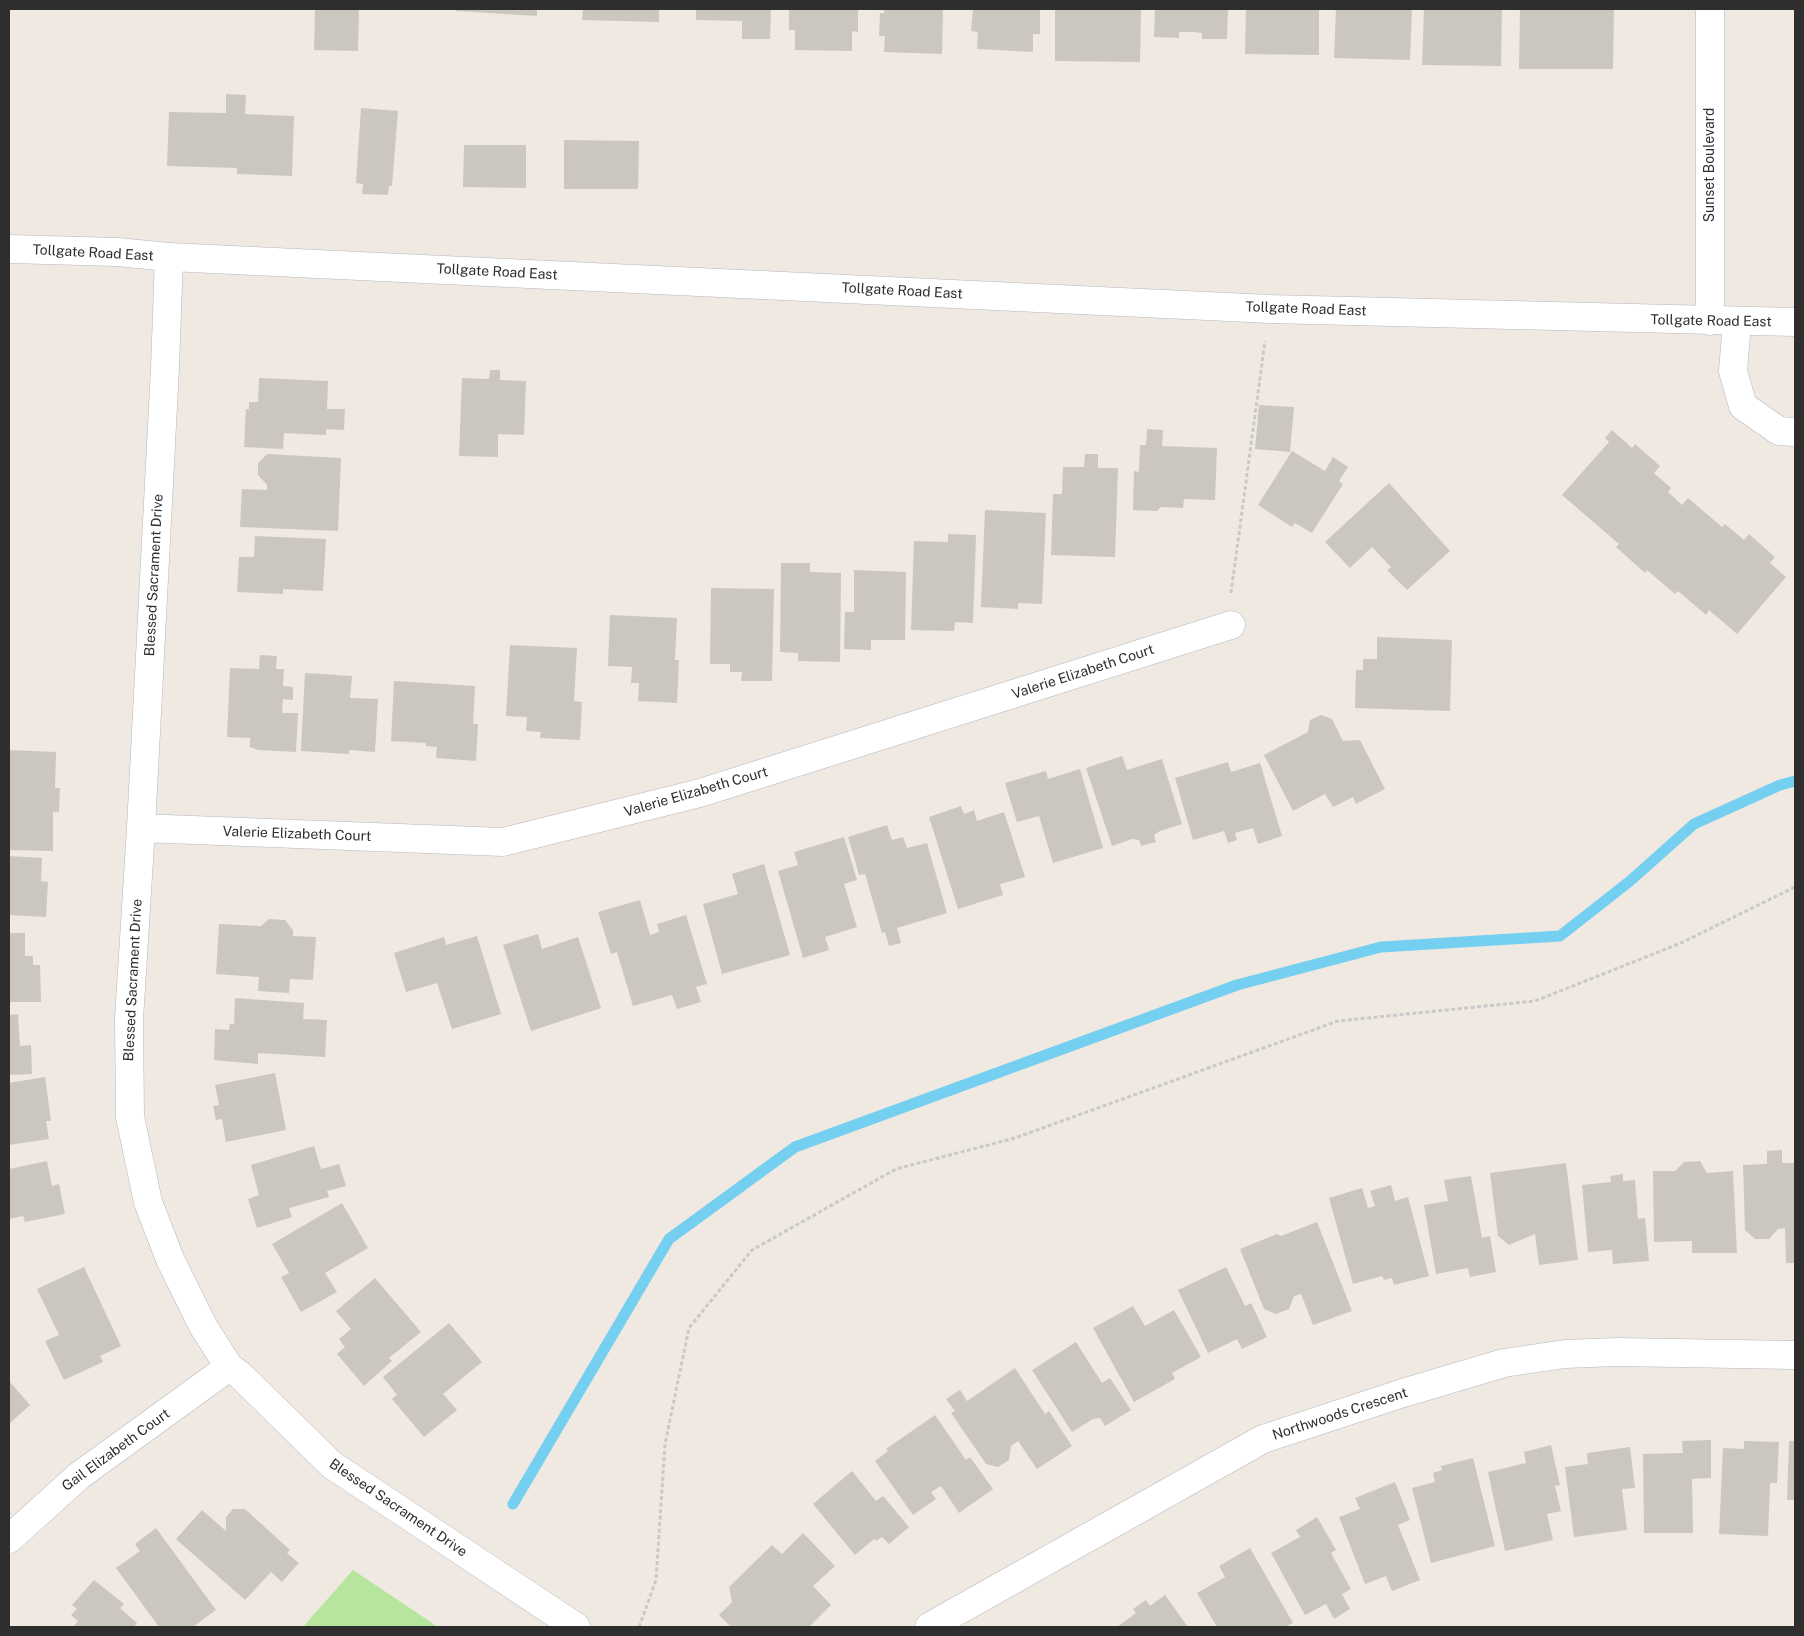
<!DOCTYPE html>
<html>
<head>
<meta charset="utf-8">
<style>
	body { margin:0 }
	#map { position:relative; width:1804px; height:1636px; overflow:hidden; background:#efe9e1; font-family:"Public Sans",sans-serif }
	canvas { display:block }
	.frame { position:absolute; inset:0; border:10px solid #2e2e2e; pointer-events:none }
</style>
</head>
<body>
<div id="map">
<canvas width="1804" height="1636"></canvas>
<div class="frame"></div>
</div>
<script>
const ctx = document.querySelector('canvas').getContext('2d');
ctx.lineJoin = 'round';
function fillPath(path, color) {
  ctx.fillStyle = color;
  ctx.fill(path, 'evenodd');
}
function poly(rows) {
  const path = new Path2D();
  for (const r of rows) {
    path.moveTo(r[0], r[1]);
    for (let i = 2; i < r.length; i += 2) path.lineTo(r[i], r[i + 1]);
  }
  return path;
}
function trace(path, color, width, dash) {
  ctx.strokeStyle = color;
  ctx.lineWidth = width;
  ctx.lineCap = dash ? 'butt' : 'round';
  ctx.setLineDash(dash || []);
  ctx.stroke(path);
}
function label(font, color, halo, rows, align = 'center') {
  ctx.font = font + ' "Public Sans",sans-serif';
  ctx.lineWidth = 4;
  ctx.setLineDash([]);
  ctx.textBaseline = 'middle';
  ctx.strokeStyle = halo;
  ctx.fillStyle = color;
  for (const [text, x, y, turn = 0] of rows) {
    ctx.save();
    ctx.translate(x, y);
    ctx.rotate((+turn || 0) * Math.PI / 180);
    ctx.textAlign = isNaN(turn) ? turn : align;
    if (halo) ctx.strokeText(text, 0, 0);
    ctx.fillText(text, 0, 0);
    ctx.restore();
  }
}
fillPath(poly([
	[353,1570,438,1627,303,1627]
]), '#b6e59e');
trace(poly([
	[513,1504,669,1239,795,1147,1237,985,1381,947,1560,936,1630,881,1694,824,1780,785,1795,781]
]), '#75cff0', 11);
fillPath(poly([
	[315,9,359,9,358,51,314,50],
	[456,9,537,9,537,16,456,11],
	[583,9,659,9,659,22,582,20],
	[696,9,771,9,770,39,742,39,742,21,696,20],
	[858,9,858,32,852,31,852,51,795,50,795,30,789,30,789,10],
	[883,9,943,9,942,54,884,52,885,36,879,36,880,13,885,13],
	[973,9,1040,9,1040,34,1033,34,1033,52,977,49,978,32,971,31],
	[1055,9,1141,9,1140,62,1055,61],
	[1155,9,1228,9,1227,39,1202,39,1202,33,1194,32,1179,32,1179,38,1154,37],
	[1246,9,1319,9,1319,55,1245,54],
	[1336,9,1412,9,1410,60,1334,58],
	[1424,9,1502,9,1501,66,1422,65],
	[1520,9,1614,9,1613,69,1519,69],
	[226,94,246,95,245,114,294,116,292,176,237,174,237,168,167,166,169,112,226,113],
	[361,108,398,111,392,186,389,186,388,195,362,194,363,184,356,183],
	[564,140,639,141,638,189,564,189],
	[464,145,526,145,526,188,463,187],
	[490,370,500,370,500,380,526,381,524,435,498,434,498,457,459,456,462,378,489,379],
	[259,378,328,381,327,409,345,409,344,430,326,429,326,435,284,433,283,449,244,447,246,409,249,409,249,402,258,402],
	[1259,405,1294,407,1290,452,1255,449],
	[1147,429,1163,430,1162,446,1217,448,1215,500,1184,499,1183,508,1161,507,1157,511,1133,510,1134,471,1139,472,1140,445,1146,445],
	[1612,430,1632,448,1635,444,1660,466,1654,473,1671,488,1668,492,1682,505,1688,498,1722,527,1725,524,1744,540,1749,534,1775,557,1770,563,1786,577,1737,634,1709,610,1706,615,1678,591,1675,594,1647,570,1645,573,1616,547,1619,544,1562,495,1609,442,1605,438],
	[1292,451,1325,471,1333,457,1348,467,1339,481,1343,484,1312,533,1295,523,1292,527,1258,505],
	[267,454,341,458,338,531,240,527,242,489,267,490,267,485,258,475,258,463],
	[1085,454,1098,454,1098,468,1118,468,1115,557,1051,555,1053,494,1062,494,1063,467,1084,467],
	[1389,483,1450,551,1407,590,1387,570,1391,567,1372,547,1350,568,1325,542],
	[985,510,1046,513,1042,604,1018,603,1018,609,981,607],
	[948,534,976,535,973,623,955,622,954,631,911,630,914,541,948,542],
	[255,536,326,539,323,591,283,589,283,594,237,592,239,557,254,557],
	[781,563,810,563,810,572,841,573,840,662,798,661,798,653,780,652],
	[854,570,906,572,905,640,871,640,871,650,844,649,845,612,854,612],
	[711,588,774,589,772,681,741,681,742,672,730,672,730,664,710,664],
	[610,615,677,618,675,660,679,660,677,703,638,701,639,683,631,683,632,667,608,666],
	[1377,637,1452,640,1450,711,1355,708,1356,670,1363,670,1363,659,1377,659],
	[510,645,577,648,574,701,582,702,580,740,540,738,541,732,526,731,527,717,506,716],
	[260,655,277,656,276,669,284,669,283,686,293,687,293,700,283,699,282,713,298,713,296,752,258,750,250,747,250,738,227,737,230,668,259,669],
	[305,673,352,676,350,698,378,699,375,752,349,750,349,754,301,751],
	[394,681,475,686,473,724,478,724,476,761,436,758,437,747,426,746,426,743,391,741],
	[1321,715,1332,719,1343,741,1360,740,1385,789,1356,804,1353,797,1333,807,1325,794,1293,811,1264,755,1308,732,1310,720],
	[9,750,56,752,55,788,60,788,59,812,53,812,53,851,9,850],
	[1122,756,1127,770,1162,759,1182,824,1160,831,1154,835,1156,842,1141,846,1139,840,1132,839,1112,846,1086,768],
	[1228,762,1231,772,1260,763,1282,836,1258,844,1253,828,1235,833,1237,840,1228,843,1224,831,1193,840,1175,778],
	[1080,769,1103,848,1053,863,1039,816,1017,822,1005,783,1046,771,1048,779],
	[961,806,964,814,974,810,977,821,1004,812,1025,877,1000,884,1003,895,958,909,929,817],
	[887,825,892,840,903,837,907,848,927,843,947,913,897,928,901,943,889,946,885,932,882,933,865,874,859,875,848,837],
	[844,837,857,880,844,884,857,927,825,937,829,950,803,958,778,871,798,865,794,852],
	[9,856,42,858,41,881,48,882,46,917,9,915],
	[764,864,790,955,722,974,703,904,738,894,732,874],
	[640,900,650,935,659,932,657,924,686,915,707,984,696,987,701,1002,677,1009,672,995,633,1006,617,952,611,954,598,912],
	[269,919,285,920,293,930,293,936,316,937,313,980,290,979,289,993,258,991,259,977,216,974,219,924,261,926],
	[9,933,25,933,25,956,33,956,33,965,40,965,41,1002,9,1002],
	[538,934,542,949,578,937,601,1008,531,1031,503,945],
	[477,936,501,1014,452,1029,437,983,406,992,394,953,444,937,446,945],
	[235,998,304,1003,303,1019,327,1020,325,1057,258,1053,258,1064,214,1060,215,1029,229,1030,230,1024,234,1024],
	[18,1014,20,1046,31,1045,32,1074,9,1075,9,1015],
	[275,1073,286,1130,226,1142,222,1119,216,1120,213,1106,219,1105,215,1085],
	[45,1077,51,1121,46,1121,49,1139,9,1145,9,1083],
	[314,1146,321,1169,339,1164,346,1186,327,1191,329,1197,289,1208,292,1217,257,1228,248,1199,259,1195,251,1165],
	[1782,1150,1782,1163,1795,1163,1795,1263,1786,1263,1785,1228,1778,1229,1769,1239,1755,1239,1745,1230,1743,1165,1767,1164,1767,1151],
	[47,1161,52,1186,59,1184,65,1214,25,1222,23,1216,9,1219,9,1169],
	[1700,1161,1707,1173,1733,1171,1737,1253,1692,1253,1692,1241,1654,1242,1653,1171,1675,1171,1684,1162],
	[1566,1163,1578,1260,1539,1265,1535,1234,1509,1245,1498,1236,1490,1173],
	[1623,1174,1623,1181,1635,1180,1638,1219,1645,1218,1649,1261,1613,1264,1612,1250,1588,1252,1582,1185,1611,1182,1610,1176],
	[1471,1176,1482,1238,1490,1236,1496,1272,1470,1277,1468,1268,1436,1274,1424,1205,1448,1201,1444,1180],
	[1391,1185,1395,1201,1408,1197,1429,1276,1394,1285,1392,1278,1384,1280,1382,1276,1353,1284,1329,1198,1362,1188,1368,1208,1375,1206,1370,1191],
	[342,1203,368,1248,325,1273,337,1292,301,1312,281,1277,289,1273,272,1244],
	[1317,1222,1352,1311,1313,1325,1301,1294,1294,1296,1289,1309,1276,1314,1264,1309,1240,1249,1277,1234,1281,1236],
	[84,1267,121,1346,100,1356,103,1362,64,1380,45,1341,59,1335,37,1289],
	[1226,1267,1245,1306,1251,1303,1267,1337,1242,1349,1237,1339,1208,1353,1178,1290],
	[375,1278,421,1332,389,1358,392,1361,364,1386,337,1354,345,1347,339,1339,351,1329,336,1311],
	[1133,1306,1145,1326,1174,1310,1201,1357,1172,1373,1175,1379,1134,1402,1093,1328],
	[449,1323,482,1362,443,1394,457,1410,424,1437,392,1399,397,1395,383,1377],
	[1076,1342,1102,1383,1110,1378,1131,1410,1105,1426,1100,1418,1093,1419,1072,1432,1032,1370],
	[1015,1368,1045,1414,1049,1411,1072,1446,1037,1469,1018,1441,1011,1446,1009,1460,998,1467,986,1464,951,1413,955,1411,946,1399,960,1390,967,1401],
	[9,1381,30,1405,9,1424],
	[935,1415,966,1460,970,1457,993,1489,959,1513,941,1486,931,1492,936,1499,913,1515,875,1461,888,1451,886,1449],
	[1711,1440,1711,1478,1692,1479,1693,1533,1644,1533,1643,1454,1683,1453,1682,1441],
	[1744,1441,1779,1442,1777,1483,1770,1483,1768,1536,1719,1534,1723,1448,1744,1449],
	[1789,1441,1795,1441,1795,1500,1787,1500],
	[1551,1445,1560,1485,1555,1486,1561,1511,1547,1514,1553,1540,1505,1551,1488,1472,1526,1463,1524,1452],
	[1630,1447,1635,1488,1622,1489,1627,1530,1574,1537,1565,1467,1588,1464,1587,1453],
	[1473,1458,1495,1546,1431,1563,1412,1488,1435,1482,1433,1473,1442,1470,1441,1466],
	[852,1471,876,1501,883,1496,909,1527,889,1544,882,1537,876,1541,874,1539,855,1555,813,1504],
	[1395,1482,1410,1520,1398,1525,1420,1580,1392,1591,1386,1576,1365,1584,1339,1517,1360,1509,1355,1498],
	[233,1509,245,1509,290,1550,287,1553,299,1563,282,1582,271,1572,245,1600,176,1539,202,1510,226,1531,226,1517],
	[1317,1517,1336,1550,1331,1553,1351,1589,1342,1594,1350,1609,1334,1619,1326,1604,1305,1615,1271,1553,1300,1537,1296,1530],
	[156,1528,216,1610,193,1627,159,1627,116,1568,140,1551,135,1544],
	[803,1533,835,1566,813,1586,831,1605,809,1627,731,1627,719,1615,732,1602,729,1587,772,1545,782,1554],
	[1250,1548,1293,1623,1285,1627,1217,1627,1197,1593,1225,1577,1219,1566],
	[94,1580,124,1604,120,1608,137,1623,134,1627,73,1627,78,1621,71,1615,77,1609,72,1605],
	[1165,1595,1188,1627,1117,1627,1136,1613,1133,1609,1146,1600,1150,1606]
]), '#cbc7bf');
const street = poly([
	[169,257,165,368,141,828,129,1019,130,1117,148,1202,170,1259,203,1326,229,1367,240,1375,332,1465,576,1627],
	[1710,321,1710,9],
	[1737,322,1733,371,1743,406,1779,431,1795,432],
	[141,828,503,842,700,793,1231,625],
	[9,1539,80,1475,229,1367],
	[929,1627,1263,1439,1403,1393,1504,1363,1565,1354,1617,1352,1795,1355]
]);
const secondary = poly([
	[9,249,117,252,169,257,1270,309,1795,322]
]);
trace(street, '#b4b7c1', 29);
trace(secondary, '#b4b7c1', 29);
trace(poly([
	[1231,593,1265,341],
	[639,1627,656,1580,665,1444,689,1328,752,1250,896,1169,1015,1138,1338,1021,1535,1001,1681,943,1795,887]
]), '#c9c9c9', 3, [4, 2.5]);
trace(street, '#fff', 28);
trace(secondary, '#fff', 28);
label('14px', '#2e2e2e', '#fff', [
	["Sunset Boulevard",1710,165,-90],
	["Tollgate Road East",93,253,3],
	["Tollgate Road East",497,272,3],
	["Tollgate Road East",902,291,3],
	["Tollgate Road East",1306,309,2],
	["Tollgate Road East",1711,321,1],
	["Blessed Sacrament Drive",154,575,-87],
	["Valerie Elizabeth Court",1083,672,-18],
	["Valerie Elizabeth Court",696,792,-16],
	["Valerie Elizabeth Court",297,834,2],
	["Blessed Sacrament Drive",133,980,-87],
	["Northwoods Crescent",1340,1414,-18],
	["Gail Elizabeth Court",116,1450,-36],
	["Blessed Sacrament Drive",398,1508,34]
]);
</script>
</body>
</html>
